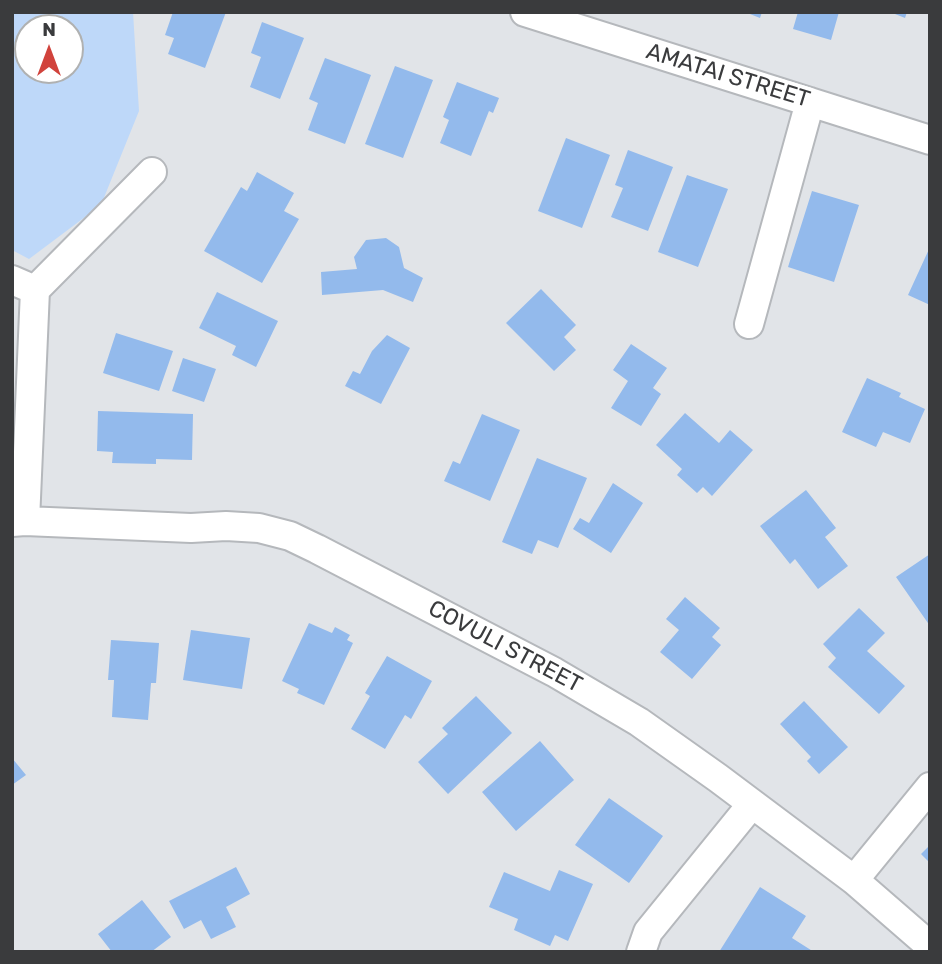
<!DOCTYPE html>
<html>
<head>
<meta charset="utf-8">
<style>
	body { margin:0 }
	#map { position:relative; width:942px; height:964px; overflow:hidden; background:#e1e4e8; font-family:Rubik,sans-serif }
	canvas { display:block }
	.frame { position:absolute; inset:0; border:14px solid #3a3b3d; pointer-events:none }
	.north { position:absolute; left:14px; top:14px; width:70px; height:70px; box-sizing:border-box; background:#fff; border:2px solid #b0b1b1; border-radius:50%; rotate:0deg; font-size:19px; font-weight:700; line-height:28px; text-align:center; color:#3a3b3d }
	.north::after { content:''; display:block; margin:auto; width:24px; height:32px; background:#d1433c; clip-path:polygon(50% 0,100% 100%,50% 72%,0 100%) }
</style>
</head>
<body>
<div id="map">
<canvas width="942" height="964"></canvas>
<div class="frame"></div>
<div class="north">N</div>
</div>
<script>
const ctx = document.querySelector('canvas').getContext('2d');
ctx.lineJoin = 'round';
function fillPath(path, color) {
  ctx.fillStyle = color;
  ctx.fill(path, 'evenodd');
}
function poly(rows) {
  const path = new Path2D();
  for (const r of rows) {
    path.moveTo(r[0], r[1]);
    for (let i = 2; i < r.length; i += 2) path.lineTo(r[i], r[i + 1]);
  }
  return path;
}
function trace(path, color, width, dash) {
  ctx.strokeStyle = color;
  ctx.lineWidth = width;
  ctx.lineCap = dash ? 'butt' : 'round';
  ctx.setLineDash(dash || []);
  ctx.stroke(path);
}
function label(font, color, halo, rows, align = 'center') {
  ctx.font = font + ' Rubik,sans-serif';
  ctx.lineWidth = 7;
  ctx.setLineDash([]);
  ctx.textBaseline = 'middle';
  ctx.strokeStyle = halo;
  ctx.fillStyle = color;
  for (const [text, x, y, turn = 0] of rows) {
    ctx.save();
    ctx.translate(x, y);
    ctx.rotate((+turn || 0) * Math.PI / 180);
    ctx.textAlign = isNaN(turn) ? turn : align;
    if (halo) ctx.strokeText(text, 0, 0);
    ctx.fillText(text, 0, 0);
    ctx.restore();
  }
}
fillPath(poly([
	[12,12,133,12,139,111,101,205,29,259,12,250],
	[28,28,70,28,70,70,28,70]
]), '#bed8f9');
fillPath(poly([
	[173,12,226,12,205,68,168,54,174,38,165,35],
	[745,12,762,12,760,18],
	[798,12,839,12,831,40,793,29],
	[890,12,907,12,905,18],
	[262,22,304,38,280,99,250,87,261,57,251,53],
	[325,58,371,75,345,144,308,130,318,103,309,99],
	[395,66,433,80,403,158,365,144],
	[457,82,499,98,493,113,489,111,471,156,440,143,449,120,443,117],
	[566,138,610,155,582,228,538,211],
	[628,150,673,167,648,231,611,217,623,188,615,185],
	[257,172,294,193,284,211,299,219,262,283,204,251,241,187,247,191],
	[687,175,728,189,698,267,658,252],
	[812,191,859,205,834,282,788,267],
	[386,238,399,247,404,268,423,278,413,302,383,290,322,295,321,272,357,269,354,257,366,240],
	[930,247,930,305,908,295],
	[541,289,576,325,564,337,576,350,554,371,506,323],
	[217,292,278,321,256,367,232,355,236,346,199,328],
	[116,333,173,351,159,391,103,373],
	[387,335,410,348,381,404,345,386,353,371,360,374,372,351],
	[631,344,667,368,653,388,661,394,641,426,611,408,628,381,613,370],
	[183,358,216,369,204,402,172,391],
	[867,378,901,393,899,397,925,409,910,443,883,432,876,447,842,432],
	[98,411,193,414,192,460,156,459,156,464,112,463,113,452,97,451],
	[685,413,719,443,730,430,753,450,712,496,703,487,697,493,677,475,682,469,656,445],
	[482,414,520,430,490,501,444,481,453,461,460,464],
	[537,458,587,478,558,548,538,540,532,554,502,542],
	[613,483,643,503,611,553,573,529,580,518,589,523],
	[806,490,836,528,825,537,848,566,818,589,795,559,790,564,760,526],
	[930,554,930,626,896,577],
	[685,597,720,628,712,637,721,645,692,679,660,652,679,630,666,619],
	[859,608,885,633,867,651,905,686,879,714,828,667,836,658,823,644],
	[309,623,332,633,335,627,350,635,347,640,353,643,324,705,297,693,299,689,282,681],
	[191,630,250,638,242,689,183,680],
	[111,640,159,643,156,683,151,683,148,720,112,717,114,680,108,680],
	[387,656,432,681,411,719,405,715,385,749,351,729,370,696,365,693],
	[476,696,512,733,448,794,418,762,448,734,442,728],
	[804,701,848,747,819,774,807,761,811,757,780,724],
	[540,741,574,780,516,831,482,792],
	[12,758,26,775,12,785],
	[609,798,663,836,629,883,575,845],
	[930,845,930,863,921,854],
	[236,867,250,894,226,907,236,927,211,939,201,920,184,929,169,901],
	[559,870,593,884,568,941,555,935,550,946,514,930,518,919,489,907,504,872,550,891],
	[760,887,806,916,792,938,814,952,719,952],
	[142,900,171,937,151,952,112,952,98,934]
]), '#93baec');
const minor = poly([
	[525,12,930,140],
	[12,280,35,290],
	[35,290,152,172],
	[749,324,810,102],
	[25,521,35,290],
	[12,522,25,521,191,528,226,526,259,528,290,536,317,549,554,672,639,722,718,778,854,880,930,946],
	[854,880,930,787],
	[641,952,648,932,752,804]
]);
trace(minor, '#b5b8bc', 32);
trace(minor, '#fff', 28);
label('23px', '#3a3b3d', '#fff', [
	["AMATAI STREET",728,76,17],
	["COVULI STREET",505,647,28]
]);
</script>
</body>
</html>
